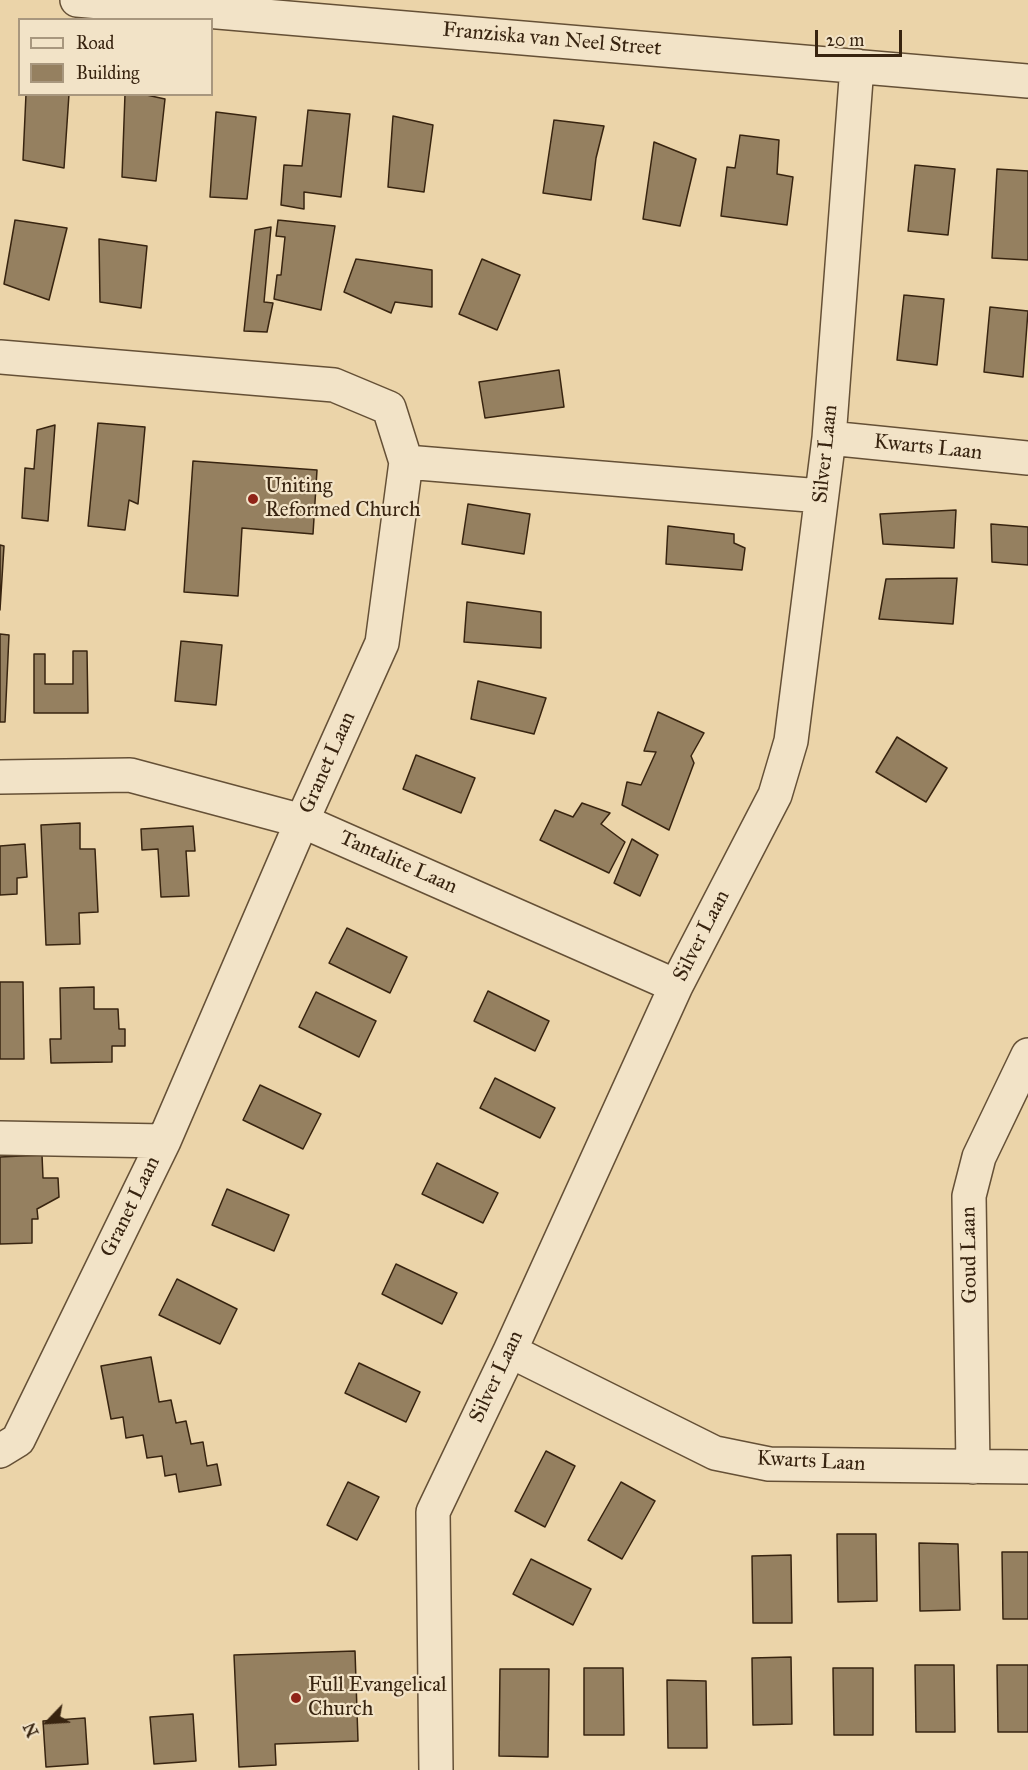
<!DOCTYPE html>
<html>
<head>
<meta charset="utf-8">
<style>
	body { margin:0 }
	#map { position:relative; width:1028px; height:1770px; overflow:hidden; background:#ebd4a9; font-family:"IM FELL Great Primer",serif }
	canvas { display:block }
	.legend { position:absolute; left:18px; top:18px; width:195px; height:78px; box-sizing:border-box; background:#f2e3c7; border:2px solid #a8977e; margin:0; padding:8px 10px; list-style:none; font-size:18px; color:#382410 }
	.legend li { display:flex; align-items:center; gap:12px; height:30px }
	.legend b { width:30px; border:2px solid #a8977e }
	.north { position:absolute; left:18px; top:1692px; width:60px; height:60px; -webkit-text-stroke:4px #f2e3c7; paint-order:stroke; rotate:245deg; font-size:16px; font-weight:700; line-height:24px; text-align:center; color:#382410 }
	.north::after { content:''; display:block; margin:auto; width:21px; height:27px; background:#382410; clip-path:polygon(50% 0,100% 100%,50% 72%,0 100%) }
	.scale { position:absolute; left:815px; top:30px; width:87px; height:27px; box-sizing:border-box; border:3px solid #382410; border-top:0; padding-left:8px; font-size:18px; line-height:21px; white-space:nowrap; color:#382410; -webkit-text-stroke:4px #f2e3c7; paint-order:stroke }
</style>
</head>
<body>
<div id="map">
<canvas width="1028" height="1770"></canvas>
<ul class="legend">
<li><b style="height:8px;background:#f2e3c7"></b>Road</li>
<li><b style="height:16px;background:#958060"></b>Building</li>
</ul>
<div class="north">N</div>
<div class="scale">20 m</div>
</div>
<script>
const ctx = document.querySelector('canvas').getContext('2d');
ctx.lineJoin = 'round';
function fillPath(path, color) {
  ctx.fillStyle = color;
  ctx.fill(path, 'evenodd');
}
function poly(rows) {
  const path = new Path2D();
  for (const r of rows) {
    path.moveTo(r[0], r[1]);
    for (let i = 2; i < r.length; i += 2) path.lineTo(r[i], r[i + 1]);
  }
  return path;
}
function trace(path, color, width, dash) {
  ctx.strokeStyle = color;
  ctx.lineWidth = width;
  ctx.lineCap = dash ? 'butt' : 'round';
  ctx.setLineDash(dash || []);
  ctx.stroke(path);
}
function label(font, color, halo, rows, align = 'center') {
  ctx.font = font + ' "IM FELL Great Primer",serif';
  ctx.lineWidth = 4.5;
  ctx.setLineDash([]);
  ctx.textBaseline = 'middle';
  ctx.strokeStyle = halo;
  ctx.fillStyle = color;
  for (const [text, x, y, turn = 0] of rows) {
    ctx.save();
    ctx.translate(x, y);
    ctx.rotate((+turn || 0) * Math.PI / 180);
    ctx.textAlign = isNaN(turn) ? turn : align;
    if (halo) ctx.strokeText(text, 0, 0);
    ctx.fillText(text, 0, 0);
    ctx.restore();
  }
}
const building = poly([
	[26,94,69,94,64,168,23,160,26,94],
	[125,94,142,94,165,99,156,181,122,177,125,94],
	[308,110,350,114,341,197,304,192,304,209,281,205,284,165,302,166,308,110],
	[216,112,256,117,247,199,210,197,216,112],
	[393,116,433,125,424,192,388,187,393,116],
	[554,120,604,126,596,158,591,200,543,193,554,120],
	[740,135,779,140,777,174,793,177,787,225,721,216,727,167,735,168,740,135],
	[654,142,696,159,680,226,643,219,654,142],
	[915,165,955,169,948,235,908,231,915,165],
	[997,169,1028,171,1028,260,992,258,997,169],
	[15,220,67,228,49,300,4,284,15,220],
	[278,220,335,226,321,310,274,299,277,275,281,275,285,237,276,236,278,220],
	[271,227,264,302,273,303,267,332,244,331,255,230,271,227],
	[99,239,147,246,141,308,100,302,99,239],
	[356,259,432,270,432,307,395,302,391,313,344,292,356,259],
	[482,259,520,275,497,330,459,314,482,259],
	[904,295,944,299,937,365,897,360,904,295],
	[990,307,1028,311,1023,377,984,372,990,307],
	[559,370,564,407,485,418,479,382,559,370],
	[98,423,145,427,138,504,129,500,125,530,88,526,98,423],
	[55,425,48,521,22,518,25,468,34,469,37,430,55,425],
	[193,461,317,470,313,534,242,528,238,596,184,592,193,461],
	[468,504,530,514,524,554,462,544,468,504],
	[956,510,954,548,883,544,880,514,956,510],
	[991,524,1028,527,1028,565,992,562,991,524],
	[668,526,734,534,734,543,745,548,742,570,666,564,668,526],
	[0,545,4,546,0,610,0,545],
	[957,578,953,624,879,619,886,579,957,578],
	[467,602,541,612,541,648,464,642,467,602],
	[0,634,9,635,5,722,0,722,0,634],
	[181,641,222,645,216,705,175,701,181,641],
	[73,651,87,651,88,713,34,713,34,654,45,654,45,684,73,684,73,651],
	[478,681,546,698,534,734,471,719,478,681],
	[658,712,704,733,691,756,694,763,669,830,622,805,627,782,641,785,656,752,644,751,658,712],
	[897,737,947,768,926,802,876,772,897,737],
	[416,755,475,778,461,813,403,789,416,755],
	[582,803,610,813,601,824,625,842,609,873,540,840,555,810,573,817,582,803],
	[80,823,80,849,95,849,98,912,79,913,80,944,46,945,41,825,80,823],
	[193,826,195,851,186,851,189,896,161,897,158,849,142,850,141,829,193,826],
	[632,839,658,855,640,896,614,883,632,839],
	[25,844,27,877,17,878,17,894,0,895,0,846,25,844],
	[347,928,407,957,390,993,329,963,347,928],
	[0,982,23,982,24,1059,0,1059,0,982],
	[94,987,94,1009,118,1009,119,1029,125,1029,125,1046,112,1046,112,1062,51,1063,50,1039,61,1039,60,988,94,987],
	[488,991,549,1021,535,1051,474,1021,488,991],
	[316,992,376,1021,359,1057,299,1027,316,992],
	[495,1078,555,1108,540,1138,480,1108,495,1078],
	[260,1085,321,1114,303,1149,243,1120,260,1085],
	[42,1155,43,1178,58,1178,59,1197,37,1209,38,1219,32,1219,32,1243,0,1244,0,1157,42,1155],
	[437,1163,498,1193,483,1223,422,1194,437,1163],
	[227,1189,289,1215,274,1251,212,1225,227,1189],
	[396,1264,457,1293,442,1324,382,1294,396,1264],
	[177,1279,237,1309,220,1344,159,1315,177,1279],
	[151,1357,159,1402,171,1400,176,1423,186,1421,191,1444,203,1442,207,1466,217,1464,221,1485,179,1492,176,1474,165,1476,162,1456,147,1458,143,1435,126,1438,123,1417,111,1419,101,1366,151,1357],
	[359,1363,420,1392,406,1422,345,1393,359,1363],
	[546,1451,575,1466,545,1527,515,1511,546,1451],
	[348,1482,379,1497,357,1540,327,1525,348,1482],
	[621,1482,655,1501,622,1559,588,1540,621,1482],
	[837,1534,876,1534,877,1601,838,1602,837,1534],
	[919,1543,958,1544,960,1610,920,1611,919,1543],
	[1002,1552,1028,1552,1028,1619,1003,1619,1002,1552],
	[791,1555,792,1623,753,1623,752,1556,791,1555],
	[531,1559,591,1589,573,1625,513,1594,531,1559],
	[355,1651,358,1741,275,1744,276,1765,239,1767,234,1655,355,1651],
	[791,1657,792,1724,753,1725,752,1658,791,1657],
	[915,1665,954,1665,955,1732,916,1732,915,1665],
	[997,1665,1028,1665,1028,1732,998,1732,997,1665],
	[584,1668,623,1668,624,1735,584,1735,584,1668],
	[833,1668,873,1668,873,1735,834,1735,833,1668],
	[500,1669,549,1669,548,1757,499,1756,500,1669],
	[667,1680,706,1681,707,1748,668,1748,667,1680],
	[193,1714,196,1761,154,1764,150,1717,193,1714],
	[85,1718,88,1764,46,1767,43,1721,85,1718]
]);
fillPath(building, '#958060');
trace(building, '#382410', 1.5);
const minor = poly([
	[77,0,1028,81],
	[0,357,334,385,389,408,406,462,382,643,302,821,164,1141,18,1440,0,1451],
	[829,438,1028,458],
	[406,462,821,496],
	[0,777,130,775,302,821,676,986],
	[0,1138,164,1141],
	[510,1351,715,1453,769,1464,1028,1467],
	[973,1467,969,1196,979,1157,1028,1055],
	[436,1770,433,1512,510,1351,676,986,775,795,791,741,829,438,857,66]
]);
trace(minor, '#655036', 36);
trace(minor, '#f2e3c7', 33);
for (const [x, y, r, color] of [
	[253,499,6,"#8f2418"],
	[296,1698,6,"#8f2418"]
]) {
  const dot = new Path2D();
  dot.arc(x, y, r, 0, 2 * Math.PI);
  ctx.fillStyle = color;
  ctx.fill(dot);
  trace(dot, '#f2e3c7', 2);
}
label('21px', '#382410', '#f2e3c7', [
	["Franziska van Neel Street",552,40,5],
	["Kwarts Laan",928,448,6],
	["Silver Laan",826,454,-84],
	["Granet Laan",328,763,-66],
	["Tantalite Laan",398,863,24],
	["Silver Laan",702,936,-63],
	["Granet Laan",131,1207,-64],
	["Goud Laan",970,1255,-91],
	["Silver Laan",497,1377,-65],
	["Kwarts Laan",811,1462,3]
]);
label('21px', '#382410', '#f2e3c7', [
	["Uniting",265,487],
	["Reformed Church",265,511],
	["Full Evangelical",308,1686],
	["Church",308,1710]
], 'left');
</script>
</body>
</html>
